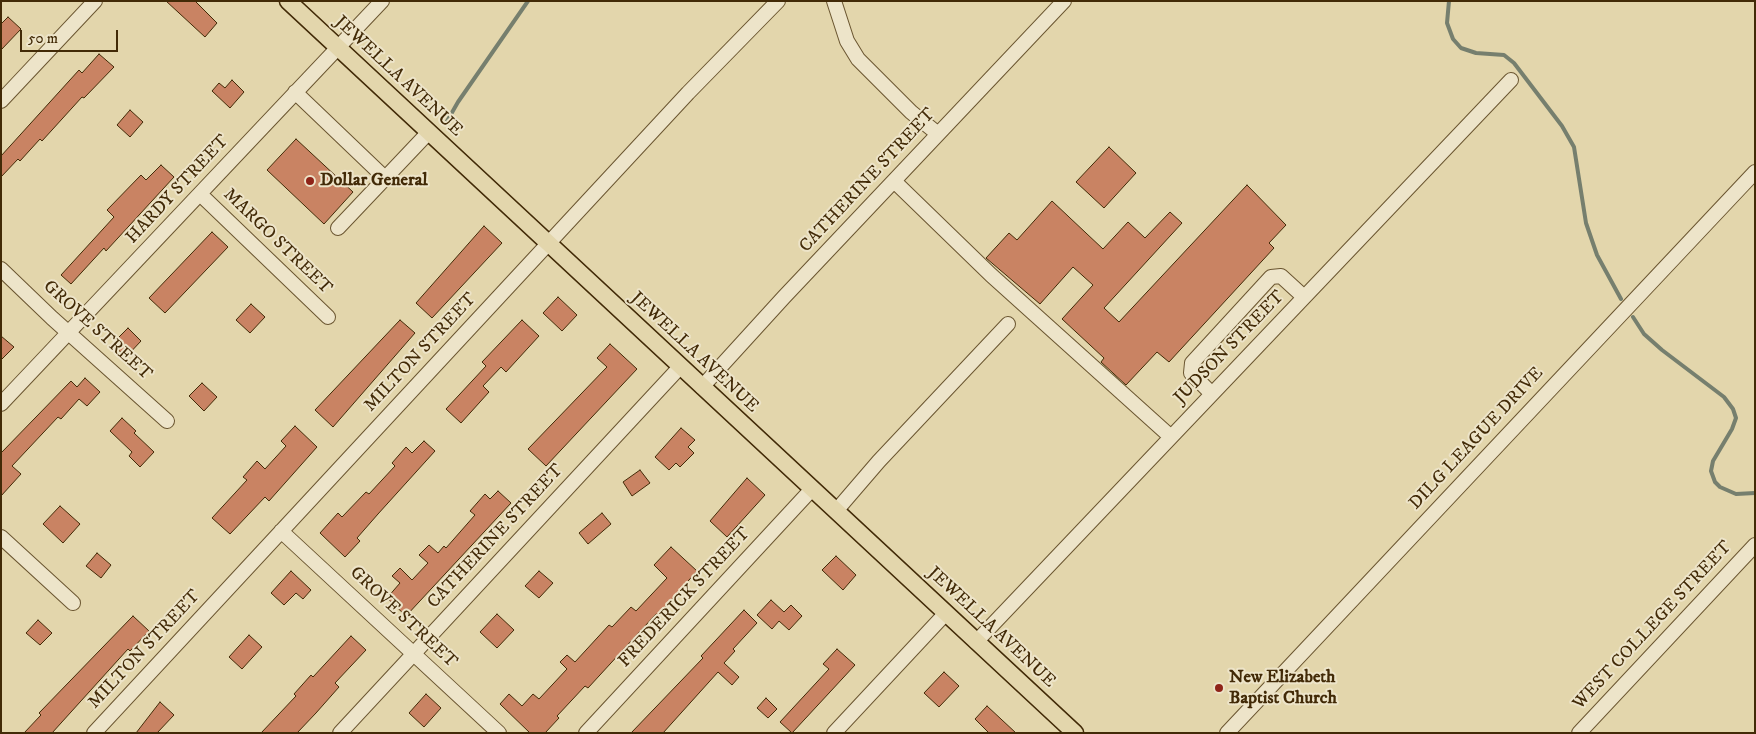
<!DOCTYPE html>
<html>
<head>
<meta charset="utf-8">
<style>
	body { margin:0 }
	#map { position:relative; width:1756px; height:734px; overflow:hidden; background:#e3d6ac; font-family:"IM FELL DW Pica",serif }
	canvas { display:block }
	.frame { position:absolute; inset:0; border:2px solid #422a07; pointer-events:none }
	.scale { position:absolute; left:20px; top:30px; width:98px; height:22px; box-sizing:border-box; border:2px solid #422a07; border-top:0; padding-left:6px; font-size:15px; line-height:18px; white-space:nowrap; color:#422a07; -webkit-text-stroke:4px #ede4c9; paint-order:stroke }
</style>
</head>
<body>
<div id="map">
<canvas width="1756" height="734"></canvas>
<div class="frame"></div>
<div class="scale">50 m</div>
</div>
<script>
const ctx = document.querySelector('canvas').getContext('2d');
ctx.lineJoin = 'round';
function poly(rows) {
  const path = new Path2D();
  for (const r of rows) {
    path.moveTo(r[0], r[1]);
    for (let i = 2; i < r.length; i += 2) path.lineTo(r[i], r[i + 1]);
  }
  return path;
}
function trace(path, color, width, dash) {
  ctx.strokeStyle = color;
  ctx.lineWidth = width;
  ctx.lineCap = dash ? 'butt' : 'round';
  ctx.setLineDash(dash || []);
  ctx.stroke(path);
}
function fillPath(path, color) {
  ctx.fillStyle = color;
  ctx.fill(path, 'evenodd');
}
function label(font, color, halo, rows, align = 'center') {
  ctx.font = font + ' "IM FELL DW Pica",serif';
  ctx.lineWidth = 4;
  ctx.setLineDash([]);
  ctx.textBaseline = 'middle';
  ctx.strokeStyle = halo;
  ctx.fillStyle = color;
  for (const [text, x, y, turn = 0] of rows) {
    ctx.save();
    ctx.translate(x, y);
    ctx.rotate((+turn || 0) * Math.PI / 180);
    ctx.textAlign = isNaN(turn) ? turn : align;
    if (halo) ctx.strokeText(text, 0, 0);
    ctx.fillText(text, 0, 0);
    ctx.restore();
  }
}
trace(poly([
	[1449,1,1447,23,1453,39,1461,48,1476,53,1504,55,1514,63,1562,126,1574,147,1586,223,1597,255,1621,299],
	[446,123,458,102,528,1],
	[1633,317,1644,334,1662,350,1724,397,1733,409,1736,418,1732,429,1713,461,1711,471,1715,482,1720,487,1736,494,1755,493]
]), '#767f6e', 4);
const building = poly([
	[166,1,195,1,217,23,205,37,166,1],
	[8,17,21,29,1,50,1,24,8,17],
	[99,54,114,67,84,98,82,97,42,141,40,139,20,161,18,159,1,177,1,156,79,70,82,73,99,54],
	[232,80,244,92,230,108,212,91,219,83,225,88,232,80],
	[130,110,143,122,130,137,117,125,130,110],
	[296,139,353,192,324,224,267,170,296,139],
	[1109,147,1136,173,1104,208,1076,182,1109,147],
	[161,165,174,177,106,251,104,248,71,284,61,275,114,217,107,210,141,175,146,180,161,165],
	[1247,185,1286,225,1269,243,1274,248,1169,362,1157,352,1126,385,1101,362,1104,358,1062,319,1093,285,1073,267,1040,304,986,258,1009,233,1017,240,1052,201,1103,249,1128,222,1145,238,1170,212,1182,223,1104,308,1119,322,1247,185],
	[484,226,502,243,432,318,416,303,484,226],
	[212,232,228,247,165,313,149,298,212,232],
	[558,297,577,315,562,331,543,313,558,297],
	[251,304,265,317,250,333,236,320,251,304],
	[400,320,415,333,333,427,315,410,400,320],
	[522,320,539,336,506,372,501,367,483,386,489,392,461,423,446,409,486,366,482,362,522,320],
	[128,328,141,341,126,357,112,344,128,328],
	[1,336,14,347,1,360,1,336],
	[610,344,637,369,546,466,528,449,607,367,597,358,610,344],
	[85,378,100,392,87,406,79,399,61,419,58,417,12,466,21,474,1,496,1,453,71,381,77,387,85,378],
	[202,383,217,397,204,411,189,396,202,383],
	[122,418,136,431,134,433,154,452,140,467,129,456,132,452,110,431,122,418],
	[295,426,317,447,269,501,265,497,230,534,212,518,247,480,243,477,257,461,265,469,286,446,281,441,295,426],
	[681,428,695,440,688,447,694,453,680,467,676,463,669,470,655,457,681,428],
	[424,441,435,451,378,514,357,538,360,541,345,557,320,533,338,513,342,517,366,492,369,494,395,466,392,463,406,447,412,453,424,441],
	[640,470,650,483,632,496,623,482,640,470],
	[747,478,765,495,727,537,710,521,747,478],
	[498,491,511,503,406,616,387,598,400,583,392,576,400,568,412,580,428,563,419,555,429,545,438,553,444,546,446,548,475,515,470,511,485,494,490,499,498,491],
	[60,506,80,524,63,543,43,524,60,506],
	[602,513,611,524,588,544,579,533,602,513],
	[671,547,697,571,658,615,656,614,588,688,585,686,557,716,559,718,545,733,530,733,500,704,509,694,522,706,533,694,539,699,567,669,560,662,567,655,575,662,609,625,612,627,631,607,636,611,667,578,654,565,671,547],
	[97,553,111,565,101,578,86,566,97,553],
	[836,556,856,575,843,590,822,570,836,556],
	[291,571,311,590,303,599,296,593,284,605,271,593,291,571],
	[539,571,553,583,539,598,525,586,539,571],
	[771,600,784,612,791,605,802,616,789,630,779,621,772,629,757,615,771,600],
	[744,610,757,623,733,649,735,651,724,663,739,677,732,685,718,672,663,733,631,733,703,658,701,656,744,610],
	[497,614,514,630,497,648,480,632,497,614],
	[133,616,149,631,130,651,128,649,52,733,24,733,41,715,39,713,133,616],
	[38,620,52,633,40,645,26,633,38,620],
	[249,635,262,647,242,669,229,657,249,635],
	[351,636,366,650,335,683,339,687,316,713,297,733,261,733,296,696,294,694,311,675,313,677,351,636],
	[837,649,855,665,792,733,780,722,829,669,823,664,837,649],
	[944,672,959,686,939,707,924,693,944,672],
	[426,694,441,708,424,727,409,713,426,694],
	[766,698,777,709,768,718,757,708,766,698],
	[160,702,174,715,157,733,136,733,160,702],
	[987,706,1016,733,989,733,975,719,987,706]
]);
fillPath(building, '#c98363');
trace(building, '#422a07', 1);
const minor = poly([
	[834,1,847,41,858,59,911,112,938,134],
	[295,92,385,178],
	[1,101,95,1],
	[894,181,991,275,1171,437],
	[200,194,328,317],
	[338,228,428,133],
	[1,269,52,318,167,421],
	[702,387,784,297,1064,1],
	[1212,394,1191,373,1192,363,1271,277,1281,276,1304,297],
	[1,404,382,1],
	[836,511,879,461,1008,324],
	[281,531,499,733],
	[1,537,73,603],
	[976,642,1511,80],
	[94,733,688,93,778,1],
	[340,733,680,367],
	[586,733,812,489],
	[834,733,946,613],
	[1227,733,1755,172],
	[1579,733,1755,545]
]);
const major = poly([
	[288,1,1075,733]
]);
trace(minor, '#6a5530', 16);
trace(major, '#422a07', 19);
trace(minor, '#ede4c9', 14);
trace(major, '#e3d6ac', 16);
for (const [x, y, r, color] of [
	[310,181,5,"#8f2418"],
	[1219,688,5,"#8f2418"]
]) {
  const dot = new Path2D();
  dot.arc(x, y, r, 0, 2 * Math.PI);
  ctx.fillStyle = color;
  ctx.fill(dot);
  trace(dot, '#ede4c9', 2);
}
label('18px', '#422a07', '#ede4c9', [
	["JEWELLA AVENUE",398,77,43],
	["CATHERINE STREET",868,181,-47],
	["HARDY STREET",178,190,-47],
	["MARGO STREET",277,242,44],
	["GROVE STREET",97,331,42],
	["JUDSON STREET",1230,348,-46],
	["MILTON STREET",421,353,-47],
	["JEWELLA AVENUE",694,353,43],
	["DILG LEAGUE DRIVE",1477,439,-47],
	["CATHERINE STREET",496,537,-47],
	["FREDERICK STREET",685,598,-47],
	["GROVE STREET",403,618,43],
	["WEST COLLEGE STREET",1653,626,-47],
	["JEWELLA AVENUE",991,628,43],
	["MILTON STREET",145,650,-47]
]);
label('bold 18px', '#422a07', '#ede4c9', [
	["Dollar General",320,181],
	["New Elizabeth",1229,678],
	["Baptist Church",1229,699]
], 'left');
</script>
</body>
</html>
